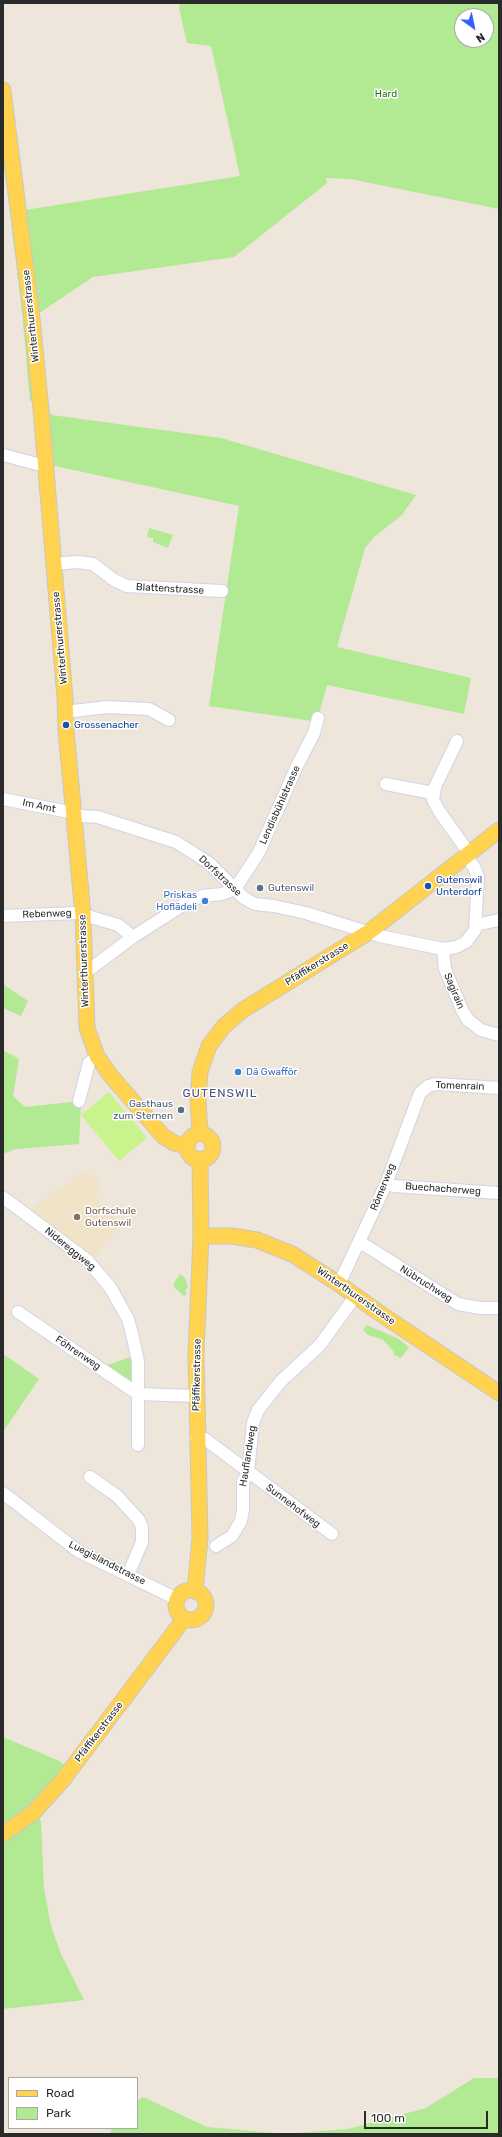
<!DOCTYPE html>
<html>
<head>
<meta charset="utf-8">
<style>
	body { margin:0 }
	#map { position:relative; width:502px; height:2137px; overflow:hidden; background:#eee5db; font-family:Rubik,sans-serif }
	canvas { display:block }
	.frame { position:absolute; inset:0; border:4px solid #2a2a2a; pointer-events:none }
	.legend { position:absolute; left:8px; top:2077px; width:130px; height:52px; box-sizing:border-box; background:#fff; border:1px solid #aaa; margin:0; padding:5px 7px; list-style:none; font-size:12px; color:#2a2a2a }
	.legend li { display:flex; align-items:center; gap:8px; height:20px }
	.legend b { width:20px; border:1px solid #aaa }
	.north { position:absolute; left:454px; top:8px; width:40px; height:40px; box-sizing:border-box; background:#fff; border:1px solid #aaa; border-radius:50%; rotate:147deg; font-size:11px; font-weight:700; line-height:16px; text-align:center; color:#2a2a2a }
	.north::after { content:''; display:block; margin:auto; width:14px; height:18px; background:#375fff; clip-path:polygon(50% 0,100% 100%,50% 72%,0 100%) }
	.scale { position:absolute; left:364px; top:2111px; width:124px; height:18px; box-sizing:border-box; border:2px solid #2a2a2a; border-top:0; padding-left:5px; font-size:12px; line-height:14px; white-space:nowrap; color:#2a2a2a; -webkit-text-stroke:3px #fff; paint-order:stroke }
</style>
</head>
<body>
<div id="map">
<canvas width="502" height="2137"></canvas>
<div class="frame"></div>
<ul class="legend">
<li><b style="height:5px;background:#ffd34f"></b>Road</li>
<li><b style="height:11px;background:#b1ea92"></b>Park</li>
</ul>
<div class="north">N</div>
<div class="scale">100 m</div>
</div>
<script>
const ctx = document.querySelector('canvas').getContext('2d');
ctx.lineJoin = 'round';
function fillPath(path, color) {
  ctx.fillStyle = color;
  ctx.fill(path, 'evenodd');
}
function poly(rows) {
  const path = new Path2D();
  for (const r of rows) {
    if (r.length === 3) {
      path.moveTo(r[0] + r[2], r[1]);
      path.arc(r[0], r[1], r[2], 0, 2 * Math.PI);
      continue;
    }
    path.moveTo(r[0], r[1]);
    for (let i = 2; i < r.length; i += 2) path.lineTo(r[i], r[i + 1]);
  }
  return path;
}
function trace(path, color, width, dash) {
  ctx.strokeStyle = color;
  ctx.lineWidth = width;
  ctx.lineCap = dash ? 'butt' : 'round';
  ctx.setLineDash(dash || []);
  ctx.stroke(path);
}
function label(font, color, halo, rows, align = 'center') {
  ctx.font = font + ' Rubik,sans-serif';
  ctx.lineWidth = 3;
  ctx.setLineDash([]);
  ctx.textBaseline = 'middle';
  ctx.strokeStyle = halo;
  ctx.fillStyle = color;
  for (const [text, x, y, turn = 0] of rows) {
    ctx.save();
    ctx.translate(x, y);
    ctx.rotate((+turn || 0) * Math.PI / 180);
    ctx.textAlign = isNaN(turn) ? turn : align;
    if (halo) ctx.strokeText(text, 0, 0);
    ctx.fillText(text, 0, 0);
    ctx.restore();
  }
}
fillPath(poly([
	[86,1170,103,1185,96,1193,100,1205,122,1222,93,1260,31,1212,37,1204]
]), '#f1e3c8');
fillPath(poly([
	[180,3,499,3,499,209,350,179,326,178,327,183,234,257,93,277,32,318,40,404,30,401,22,312,3,157,3,90,19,211,240,176,211,46,187,43,179,8],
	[462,16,486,16,486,40,462,40],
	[47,411,52,415,221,438,416,495,402,515,374,537,365,548,337,647,471,678,464,714,327,685,318,718,312,721,209,706,239,506,51,465],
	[149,528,173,535,168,548,153,542,153,538,147,537],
	[3,984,28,1001,21,1016,3,1008],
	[3,1050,19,1059,13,1096,25,1107,81,1101,79,1144,16,1149,3,1154],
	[180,1274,185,1278,188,1287,185,1291,187,1294,184,1296,174,1287,174,1283],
	[367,1325,397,1338,409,1347,401,1358,394,1355,393,1351,383,1340,368,1335,363,1330],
	[3,1354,39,1379,3,1432],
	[133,1356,132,1378,129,1381,106,1368,108,1365],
	[3,1737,57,1760,65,1765,37,1802,3,1827],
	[39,1816,41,1822,44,1888,51,1926,61,1954,84,2000,3,2009,3,1840],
	[474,2078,499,2078,499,2134,110,2134,112,2128,137,2128,137,2101,143,2097,207,2127,285,2134,348,2129,426,2108]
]), '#b1ea92');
fillPath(poly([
	[109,1092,147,1138,119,1161,81,1115]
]), '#c9f38c');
const minor = poly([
	[3,455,45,466],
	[53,564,77,562,93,564,114,580,127,586,222,591],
	[65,712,107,707,149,709,169,720],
	[457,741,435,787,433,800,439,811,469,853],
	[386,784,433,793],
	[3,799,69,812,81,816,98,817,176,842,209,863,244,898,255,904,274,906,306,913,380,936,443,949,456,947,466,942,475,930,478,877,474,867,466,856],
	[235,889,259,852,297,766,314,733,318,718],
	[3,916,77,913,118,925,133,937],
	[475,925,499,920],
	[443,949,445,969,463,1012,468,1020,481,1030,499,1035],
	[84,971,90,969,133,937,186,903,202,896,222,894,235,889],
	[79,1101,89,1063,97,1056],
	[386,1184,394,1186,499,1193],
	[4,1198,87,1260,110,1287,128,1319,132,1334,138,1361,138,1394,196,1396],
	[360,1242,458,1304,480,1308,499,1308],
	[339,1284,386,1184,420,1093,428,1086,436,1084,499,1088],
	[18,1312,138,1394,138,1445],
	[196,1438,205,1439,332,1534],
	[90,1477,117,1496,139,1520,142,1527,142,1542,128,1575],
	[3,1493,78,1551,177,1599],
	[216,1546,232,1536,241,1521,243,1510,243,1482,248,1472,253,1423,258,1410,281,1381,320,1345,356,1295]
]);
const major = poly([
	[3,90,32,318,41,410,65,698,66,730,83,915,87,1028,97,1056,111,1076,163,1136,174,1143,187,1146],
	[200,1134,198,1099,200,1072,209,1046,224,1026,243,1010,369,932,499,830],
	[200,1147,13],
	[201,1236,232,1236,257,1240,292,1254,339,1284,378,1312,499,1393],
	[191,1605,15],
	[195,1591,200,1538,196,1354,201,1236,200,1159],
	[3,1834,34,1812,62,1781,184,1619]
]);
trace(minor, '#d0d4e5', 14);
trace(major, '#c8c8c8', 17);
trace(minor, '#fff', 12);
trace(major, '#ffd34f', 15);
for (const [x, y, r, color] of [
	[66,725,4,"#1a4fb4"],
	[428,886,4,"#1a4fb4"],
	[260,888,4,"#5c6f8a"],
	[205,901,4,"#3f7fe0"],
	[238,1072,4,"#3f7fe0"],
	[181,1110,4,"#5c6f8a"],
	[77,1217,4,"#8d6e63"]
]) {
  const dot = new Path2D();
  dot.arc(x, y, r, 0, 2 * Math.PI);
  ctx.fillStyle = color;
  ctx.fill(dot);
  trace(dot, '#fff', 1.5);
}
label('10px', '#276f13', '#fff', [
	["Hard",386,94]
]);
label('10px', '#2a2a2a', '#fff', [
	["Winterthurerstrasse",31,316,-96],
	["Blattenstrasse",170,589,3],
	["Winterthurerstrasse",60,638,-95],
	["Lendisbühlstrasse",280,805,-66],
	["Im Amt",39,806,12],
	["Dorfstrasse",220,876,43],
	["Rebenweg",47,914,-2],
	["Winterthurerstrasse",84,961,-92],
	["Pfäffikerstrasse",317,964,-32],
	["Sagirain",454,991,67],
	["Tomenrain",460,1086,2],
	["Römerweg",383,1187,-68],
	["Buechacherweg",443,1189,4],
	["Nidereggweg",70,1249,39],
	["Nübruchweg",426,1284,32],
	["Winterthurerstrasse",356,1296,35],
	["Föhrenweg",78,1353,34],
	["Pfäffikerstrasse",197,1375,-89],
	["Hauflandweg",248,1456,-81],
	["Sunnehofweg",293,1506,37],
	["Luegislandstrasse",107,1563,27],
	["Pfäffikerstrasse",99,1732,-53]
]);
label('10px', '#164399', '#fff', [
	["Grossenacher",74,725],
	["Gutenswil",436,880],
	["Unterdorf",436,892]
], 'left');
label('10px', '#4e5e75', '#fff', [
	["Gutenswil",268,888],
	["Gasthaus",173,1104,"right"],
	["zum Sternen",173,1116,"right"]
], 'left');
label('10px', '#366cbe', '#fff', [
	["Priskas",197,895],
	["Hoflädeli",197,907],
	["Dä Gwafför",246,1072,"left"]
], 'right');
label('10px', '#785e54', '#fff', [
	["Dorfschule",85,1211],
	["Gutenswil",85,1223]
], 'left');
ctx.letterSpacing = '1px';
label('12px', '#465180', '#fff', [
	["GUTENSWIL",220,1094]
]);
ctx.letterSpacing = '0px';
</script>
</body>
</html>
